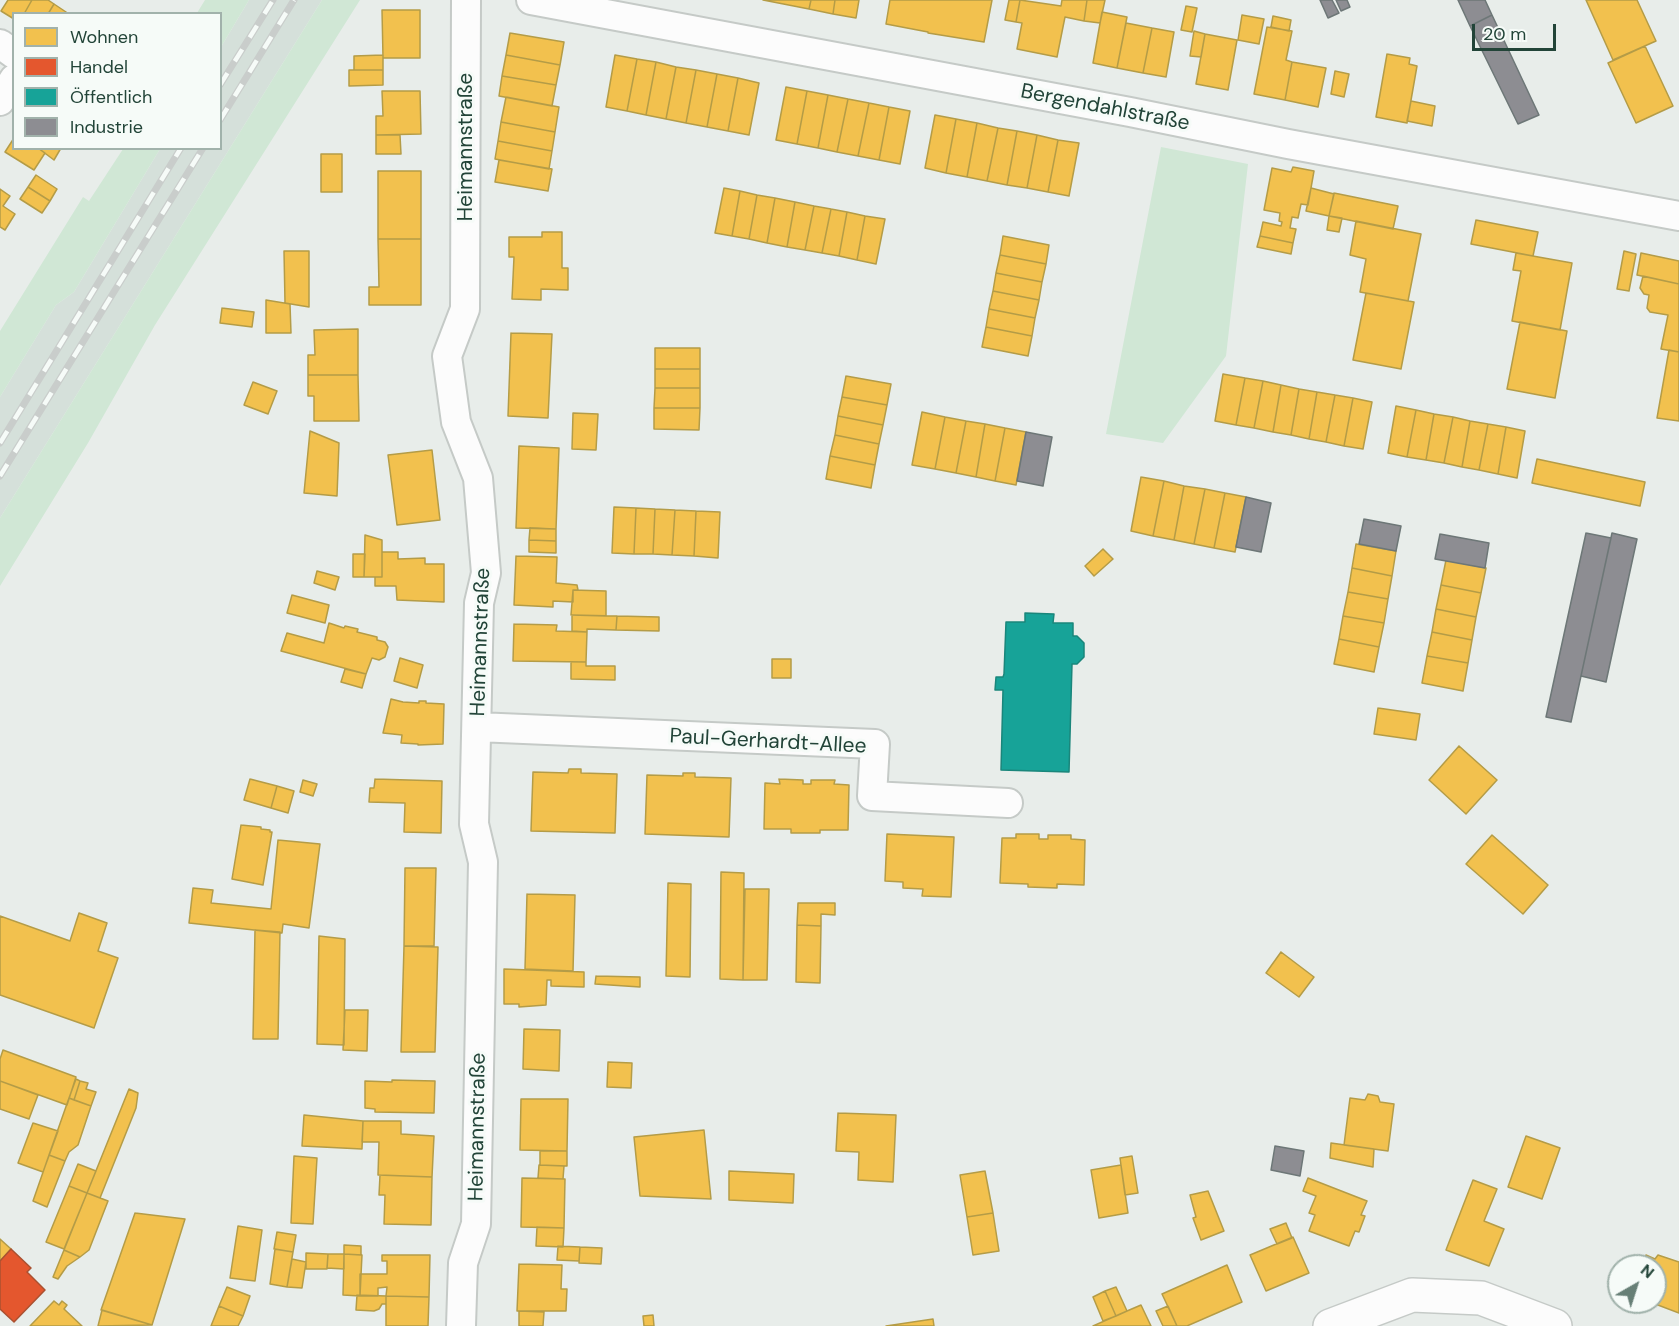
<!DOCTYPE html>
<html>
<head>
<meta charset="utf-8">
<style>
	body { margin:0 }
	#map { position:relative; width:1679px; height:1326px; overflow:hidden; background:#e8edea; font-family:"DM Sans",sans-serif }
	canvas { display:block }
	.legend { position:absolute; left:12px; top:12px; width:210px; height:138px; box-sizing:border-box; background:#f6fbf8; border:2px solid #a1b2ab; margin:0; padding:8px 10px; list-style:none; font-size:18px; color:#224438 }
	.legend li { display:flex; align-items:center; gap:12px; height:30px }
	.legend b { width:30px; border:2px solid #a1b2ab }
	.north { position:absolute; left:1607px; top:1254px; width:60px; height:60px; box-sizing:border-box; background:#f6fbf8; border:2px solid #a1b2ab; border-radius:50%; rotate:39deg; font-size:16px; font-weight:700; line-height:24px; text-align:center; color:#224438 }
	.north::after { content:''; display:block; margin:auto; width:21px; height:27px; background:#677f76; clip-path:polygon(50% 0,100% 100%,50% 72%,0 100%) }
	.scale { position:absolute; left:1472px; top:24px; width:84px; height:27px; box-sizing:border-box; border:3px solid #224438; border-top:0; padding-left:8px; font-size:18px; line-height:21px; white-space:nowrap; color:#224438; -webkit-text-stroke:4px #f6fbf8; paint-order:stroke }
</style>
</head>
<body>
<div id="map">
<canvas width="1679" height="1326"></canvas>
<ul class="legend">
<li><b style="height:16px;background:#f2c14e"></b>Wohnen</li>
<li><b style="height:16px;background:#e4572e"></b>Handel</li>
<li><b style="height:16px;background:#17a398"></b>Öffentlich</li>
<li><b style="height:16px;background:#8d8d92"></b>Industrie</li>
</ul>
<div class="north">N</div>
<div class="scale">20 m</div>
</div>
<script>
const ctx = document.querySelector('canvas').getContext('2d');
ctx.lineJoin = 'round';
function fillPath(path, color) {
  ctx.fillStyle = color;
  ctx.fill(path, 'evenodd');
}
function poly(rows) {
  const path = new Path2D();
  for (const r of rows) {
    path.moveTo(r[0], r[1]);
    for (let i = 2; i < r.length; i += 2) path.lineTo(r[i], r[i + 1]);
  }
  return path;
}
function trace(path, color, width, dash) {
  ctx.strokeStyle = color;
  ctx.lineWidth = width;
  ctx.lineCap = dash ? 'butt' : 'round';
  ctx.setLineDash(dash || []);
  ctx.stroke(path);
}
function label(font, color, halo, rows, align = 'center') {
  ctx.font = font + ' "DM Sans",sans-serif';
  ctx.lineWidth = 6;
  ctx.setLineDash([]);
  ctx.textBaseline = 'middle';
  ctx.strokeStyle = halo;
  ctx.fillStyle = color;
  for (const [text, x, y, turn = 0] of rows) {
    ctx.save();
    ctx.translate(x, y);
    ctx.rotate((+turn || 0) * Math.PI / 180);
    ctx.textAlign = isNaN(turn) ? turn : align;
    if (halo) ctx.strokeText(text, 0, 0);
    ctx.fillText(text, 0, 0);
    ctx.restore();
  }
}
fillPath(poly([
	[249,0,322,0,0,518,0,397,56,305,74,292,160,149,220,148,221,47]
]), '#d5e0da');
fillPath(poly([
	[205,0,249,0,221,47,220,14,197,13],
	[322,0,360,0,155,325,88,443,0,586,0,518],
	[1161,147,1248,164,1226,356,1163,443,1106,434],
	[123,149,160,149,74,292,56,305,0,397,0,331,83,197,89,201]
]), '#d0e7d5');
const homes = poly([
	[8,0,32,0,24,14,14,14,14,19,1,11,8,0],
	[32,0,48,0,54,4,48,14,24,14,32,0],
	[763,0,811,0,809,9,763,0],
	[811,0,835,0,833,14,809,9,811,0],
	[835,0,859,0,856,18,833,14,835,0],
	[890,0,992,0,984,42,928,33,928,32,886,24,890,0],
	[1009,0,1020,0,1016,22,1005,20,1009,0],
	[1020,0,1061,6,1062,0,1087,0,1084,21,1065,17,1057,57,1017,49,1022,23,1016,22,1020,0],
	[1087,0,1105,0,1100,23,1084,21,1087,0],
	[1586,0,1637,0,1656,41,1613,60,1586,0],
	[54,4,69,14,48,14,54,4],
	[1186,6,1197,8,1192,32,1181,30,1186,6],
	[382,10,420,10,420,58,383,58,382,10],
	[1102,12,1127,17,1117,68,1093,63,1102,12],
	[1242,15,1264,19,1259,44,1238,40,1242,15],
	[1273,16,1291,20,1289,31,1271,27,1273,16],
	[1126,23,1152,28,1143,73,1117,68,1126,23],
	[1267,27,1292,31,1286,60,1292,62,1285,100,1254,94,1267,27],
	[1152,28,1174,32,1166,77,1143,73,1152,28],
	[1194,31,1205,34,1201,57,1190,56,1194,31],
	[510,33,564,42,560,65,506,55,510,33],
	[1205,34,1237,40,1228,90,1196,84,1205,34],
	[1645,46,1673,106,1636,123,1608,63,1645,46],
	[1387,54,1410,58,1409,64,1417,66,1407,123,1376,117,1387,54],
	[383,55,383,70,354,70,354,56,383,55],
	[506,55,560,65,556,85,502,76,506,55],
	[615,55,637,59,627,111,606,107,615,55],
	[637,59,656,62,646,115,627,111,637,59],
	[656,62,676,67,666,119,646,115,656,62],
	[1292,62,1326,68,1318,107,1285,100,1292,62],
	[676,67,696,70,686,123,666,119,676,67],
	[349,70,383,70,383,85,349,86,349,70],
	[696,70,717,74,707,127,686,123,696,70],
	[1335,71,1349,74,1344,97,1331,94,1335,71],
	[717,74,738,78,728,131,707,127,717,74],
	[502,76,556,85,552,106,499,96,502,76],
	[738,78,759,83,749,135,728,131,738,78],
	[786,87,807,91,797,144,776,140,786,87],
	[382,91,420,91,421,134,376,135,376,116,383,116,382,91],
	[807,91,828,95,818,148,797,144,807,91],
	[828,95,848,99,837,152,818,148,828,95],
	[506,97,559,107,555,132,501,122,506,97],
	[848,99,869,103,858,156,837,152,848,99],
	[1411,101,1435,106,1432,126,1407,121,1411,101],
	[869,103,889,107,879,160,858,156,869,103],
	[889,107,910,111,900,164,879,160,889,107],
	[935,115,956,119,946,173,925,168,935,115],
	[956,119,977,123,967,177,946,173,956,119],
	[501,122,555,132,552,151,498,141,501,122],
	[977,123,998,128,987,181,967,177,977,123],
	[998,128,1017,131,1007,185,987,181,998,128],
	[1017,131,1037,135,1027,188,1007,185,1017,131],
	[376,135,400,135,401,154,376,154,376,135],
	[1037,135,1058,140,1048,192,1027,188,1037,135],
	[14,138,14,148,38,148,45,153,34,170,5,152,14,138],
	[1058,140,1079,143,1069,196,1048,192,1058,140],
	[498,141,552,151,549,169,495,159,498,141],
	[38,148,61,148,54,160,38,148],
	[321,154,342,154,342,192,321,192,321,154],
	[499,160,552,169,548,191,495,182,499,160],
	[1293,167,1314,171,1308,205,1301,204,1298,218,1292,217,1290,228,1296,229,1293,243,1260,236,1263,222,1281,226,1282,222,1279,221,1280,213,1264,210,1272,168,1291,172,1293,167],
	[378,171,421,171,421,239,378,239,378,171],
	[36,175,57,189,50,201,28,187,36,175],
	[28,187,50,201,42,213,20,199,28,187],
	[724,188,740,191,732,236,715,233,724,188],
	[1311,188,1334,194,1329,216,1306,211,1311,188],
	[0,189,10,196,3,206,15,214,5,230,0,227,0,189],
	[740,191,757,195,749,239,732,236,740,191],
	[1334,193,1398,206,1393,229,1329,216,1334,193],
	[757,195,775,198,767,243,749,239,757,195],
	[775,198,795,202,787,247,767,243,775,198],
	[795,202,814,206,805,250,787,247,795,202],
	[814,206,831,209,822,253,805,250,814,206],
	[831,209,847,212,839,256,822,253,831,209],
	[847,212,865,216,857,260,839,256,847,212],
	[865,216,885,219,876,264,857,260,865,216],
	[1329,216,1342,218,1339,232,1327,230,1329,216],
	[1476,220,1538,232,1533,256,1471,244,1476,220],
	[1356,221,1421,234,1408,301,1360,292,1366,259,1350,255,1356,221],
	[542,232,562,232,562,268,568,268,568,290,541,289,541,300,512,299,514,257,509,257,509,237,542,237,542,232],
	[1003,236,1049,245,1046,264,1000,255,1003,236],
	[1260,236,1293,243,1291,254,1257,247,1260,236],
	[378,239,421,239,421,305,369,305,369,287,379,287,378,239],
	[284,251,309,251,309,307,285,303,284,251],
	[1624,251,1636,254,1629,291,1617,289,1624,251],
	[1516,253,1572,263,1560,330,1512,321,1521,271,1513,270,1516,253],
	[1641,253,1679,261,1679,284,1637,275,1641,253],
	[1000,255,1046,264,1042,282,996,273,1000,255],
	[996,273,1042,282,1039,300,993,291,996,273],
	[1643,276,1679,284,1679,352,1661,349,1668,315,1650,312,1647,308,1649,295,1644,294,1640,288,1643,276],
	[993,291,1039,300,1035,318,989,309,993,291],
	[1366,293,1414,302,1401,369,1353,360,1366,293],
	[266,300,290,304,291,333,266,333,266,300],
	[222,308,254,312,252,327,220,323,222,308],
	[989,309,1035,318,1032,336,986,327,989,309],
	[1520,322,1567,331,1555,398,1507,389,1520,322],
	[986,327,1032,336,1028,356,982,347,986,327],
	[358,329,358,375,308,375,308,355,315,355,314,330,358,329],
	[511,333,552,334,548,418,508,416,511,333],
	[655,348,700,348,700,369,655,369,655,348],
	[1669,350,1679,352,1679,421,1657,418,1669,350],
	[655,369,700,369,700,388,655,388,655,369],
	[1223,374,1245,378,1236,425,1215,421,1223,374],
	[308,375,358,375,359,421,314,421,314,396,308,396,308,375],
	[846,376,891,384,887,405,842,397,846,376],
	[1245,378,1263,381,1254,428,1236,425,1245,378],
	[1263,381,1281,385,1273,432,1254,428,1263,381],
	[253,382,277,391,268,414,244,405,253,382],
	[1281,385,1299,389,1291,435,1273,432,1281,385],
	[655,388,700,388,700,408,654,408,655,388],
	[1299,389,1317,392,1309,439,1291,435,1299,389],
	[1317,392,1335,395,1326,442,1309,439,1317,392],
	[1335,395,1353,398,1344,446,1326,442,1335,395],
	[842,397,887,405,883,425,838,416,842,397],
	[1353,398,1372,402,1363,449,1344,446,1353,398],
	[1396,406,1416,410,1407,457,1388,453,1396,406],
	[654,408,700,408,699,430,654,429,654,408],
	[1416,410,1434,414,1426,460,1407,457,1416,410],
	[922,412,945,417,935,469,912,465,922,412],
	[573,413,598,414,596,450,572,449,573,413],
	[1434,414,1453,417,1444,463,1426,460,1434,414],
	[838,416,883,425,879,444,835,435,838,416],
	[945,417,966,421,956,473,935,469,945,417],
	[1453,417,1470,421,1462,467,1444,463,1453,417],
	[966,421,985,424,976,477,956,473,966,421],
	[1470,421,1488,424,1479,470,1462,467,1470,421],
	[985,424,1005,428,995,481,976,477,985,424],
	[1488,424,1506,427,1498,474,1479,470,1488,424],
	[1506,427,1525,431,1517,478,1498,474,1506,427],
	[1005,428,1026,432,1016,485,995,481,1005,428],
	[310,431,339,443,337,496,304,493,310,431],
	[835,435,879,444,875,465,830,456,835,435],
	[519,446,559,448,556,529,516,528,519,446],
	[432,450,440,520,397,525,388,455,432,450],
	[830,456,875,465,871,488,826,479,830,456],
	[1537,459,1645,482,1640,506,1532,483,1537,459],
	[1141,477,1164,481,1153,536,1131,531,1141,477],
	[1164,481,1184,486,1174,540,1153,536,1164,481],
	[1184,486,1205,489,1194,544,1174,540,1184,486],
	[1205,489,1225,493,1214,548,1194,544,1205,489],
	[1225,493,1246,497,1235,552,1214,548,1225,493],
	[614,507,636,508,634,554,612,553,614,507],
	[636,508,655,509,653,554,634,554,636,508],
	[655,509,675,510,672,555,653,554,655,509],
	[675,510,696,511,694,556,672,555,675,510],
	[696,511,720,512,718,558,694,556,696,511],
	[530,528,556,529,556,541,529,540,530,528],
	[365,535,382,540,382,577,364,577,365,535],
	[529,540,556,541,556,553,529,552,529,540],
	[1356,544,1396,551,1392,576,1352,568,1356,544],
	[1103,549,1113,559,1094,576,1085,566,1103,549],
	[382,552,398,552,398,559,425,558,425,564,444,564,444,602,397,600,396,586,375,586,375,577,382,577,382,552],
	[353,554,365,554,364,577,353,577,353,554],
	[516,556,557,557,556,583,577,585,578,590,573,590,573,602,553,601,553,607,514,605,516,556],
	[1446,560,1486,568,1481,593,1441,585,1446,560],
	[1352,568,1392,576,1388,599,1348,592,1352,568],
	[317,571,339,577,335,590,314,583,317,571],
	[1441,585,1481,593,1476,617,1436,609,1441,585],
	[573,590,606,591,606,616,571,615,573,590],
	[1348,592,1388,599,1384,623,1343,616,1348,592],
	[292,595,329,605,325,623,287,613,292,595],
	[1436,609,1476,617,1472,640,1432,632,1436,609],
	[572,615,617,616,616,630,587,629,587,632,572,631,572,615],
	[617,616,659,617,659,631,616,630,617,616],
	[1343,616,1384,623,1379,647,1339,639,1343,616],
	[329,623,344,628,345,626,358,629,357,632,377,637,377,640,385,642,388,647,385,657,379,660,372,658,366,674,281,651,287,633,324,643,329,623],
	[514,624,557,625,556,631,587,632,586,662,513,661,514,624],
	[1432,632,1472,640,1468,663,1427,656,1432,632],
	[1339,639,1379,647,1374,672,1334,664,1339,639],
	[1427,656,1468,663,1463,691,1422,683,1427,656],
	[400,658,423,665,417,688,394,681,400,658],
	[772,659,791,659,791,678,772,678,772,659],
	[571,662,586,662,586,666,615,666,615,680,571,679,571,662],
	[345,669,366,674,362,688,341,682,345,669],
	[391,699,403,702,419,703,419,701,426,701,426,703,444,704,443,744,418,745,418,744,401,743,402,735,383,733,391,699],
	[1378,708,1420,714,1416,740,1374,734,1378,708],
	[1459,746,1497,780,1466,814,1429,780,1459,746],
	[569,769,581,769,581,773,617,774,615,833,531,831,533,772,568,773,569,769],
	[683,773,695,773,695,777,731,778,729,837,645,834,647,775,683,776,683,773],
	[250,779,277,786,271,808,244,800,250,779],
	[375,779,442,781,441,833,404,832,405,803,369,802,370,788,374,788,375,779],
	[779,779,803,780,803,784,811,784,811,780,835,780,834,784,849,785,848,830,820,830,820,833,791,833,791,829,764,829,765,783,780,784,779,779],
	[303,780,317,784,313,796,300,792,303,780],
	[277,786,294,791,288,813,271,808,277,786],
	[241,825,261,827,261,829,270,830,270,832,272,832,263,885,232,879,241,825],
	[887,834,954,837,951,897,922,896,923,889,903,888,903,882,885,881,887,834],
	[1016,834,1039,834,1039,839,1048,839,1048,835,1071,835,1071,839,1085,840,1084,885,1057,884,1057,888,1028,887,1028,884,1000,883,1002,838,1016,838,1016,834],
	[1492,835,1548,885,1523,914,1466,864,1492,835],
	[278,840,320,844,309,928,283,924,282,933,189,923,193,888,213,890,211,903,271,909,278,840],
	[405,868,436,868,434,946,404,946,405,868],
	[721,872,744,873,743,980,720,979,721,872],
	[668,883,691,884,690,977,666,976,668,883],
	[745,889,769,889,767,980,743,980,745,889],
	[527,894,575,895,573,971,525,969,527,894],
	[798,903,835,903,835,915,821,914,821,926,797,925,798,903],
	[79,913,107,923,98,951,118,958,94,1028,0,995,0,916,70,941,79,913],
	[797,925,821,926,820,983,796,982,797,925],
	[255,930,280,932,278,1039,253,1039,255,930],
	[319,936,345,939,344,1045,317,1044,319,936],
	[404,946,438,947,435,1052,401,1052,404,946],
	[1281,952,1314,977,1299,997,1266,973,1281,952],
	[504,969,584,972,584,987,551,986,551,980,547,980,546,1005,519,1007,519,1004,504,1004,504,969],
	[596,976,640,977,640,987,595,984,596,976],
	[345,1010,368,1010,367,1051,343,1050,345,1010],
	[524,1029,560,1030,559,1071,523,1069,524,1029],
	[3,1050,76,1077,67,1105,0,1081,0,1059,3,1050],
	[608,1062,632,1063,631,1088,607,1087,608,1062],
	[76,1079,80,1081,74,1100,69,1098,76,1079],
	[392,1080,435,1081,434,1113,375,1112,375,1109,365,1108,365,1081,392,1082,392,1080],
	[0,1081,38,1095,29,1119,0,1109,0,1081],
	[80,1081,88,1083,86,1089,96,1092,91,1106,74,1100,80,1081],
	[129,1089,138,1093,136,1108,100,1198,87,1193,129,1089],
	[1368,1094,1378,1096,1380,1102,1394,1104,1388,1151,1344,1145,1350,1098,1365,1100,1368,1094],
	[69,1098,91,1106,78,1145,69,1152,65,1161,49,1155,69,1098],
	[521,1099,568,1099,567,1151,520,1150,521,1099],
	[838,1113,896,1115,893,1182,858,1180,859,1152,836,1151,838,1113],
	[304,1115,363,1121,362,1149,302,1146,304,1115],
	[363,1121,401,1121,401,1134,434,1136,432,1177,378,1175,379,1142,362,1142,363,1121],
	[33,1123,58,1131,43,1172,18,1163,33,1123],
	[704,1130,711,1199,640,1196,634,1137,704,1130],
	[1526,1136,1560,1148,1542,1199,1508,1187,1526,1136],
	[1331,1143,1374,1149,1373,1167,1330,1158,1331,1143],
	[540,1151,567,1151,567,1166,540,1165,540,1151],
	[49,1155,65,1161,47,1207,33,1201,49,1155],
	[294,1156,317,1158,313,1224,291,1223,294,1156],
	[1132,1156,1138,1193,1125,1195,1120,1158,1132,1156],
	[78,1164,96,1171,87,1193,69,1186,78,1164],
	[539,1165,564,1166,563,1179,538,1178,539,1165],
	[1121,1165,1128,1213,1099,1218,1091,1170,1121,1165],
	[729,1171,794,1174,793,1203,729,1200,729,1171],
	[985,1171,993,1213,967,1217,960,1175,985,1171],
	[380,1175,432,1177,431,1225,384,1224,385,1195,379,1195,380,1175],
	[522,1178,565,1179,564,1228,521,1227,522,1178],
	[1308,1178,1367,1201,1361,1215,1365,1216,1359,1232,1355,1231,1349,1246,1309,1231,1315,1215,1309,1213,1316,1196,1303,1191,1308,1178],
	[1473,1180,1497,1189,1484,1221,1504,1229,1489,1266,1446,1250,1473,1180],
	[69,1186,87,1193,64,1249,46,1242,69,1186],
	[1208,1191,1224,1231,1201,1240,1193,1218,1196,1217,1190,1195,1208,1191],
	[87,1193,108,1201,89,1250,80,1257,64,1250,87,1193],
	[135,1213,185,1219,152,1325,101,1310,135,1213],
	[993,1213,999,1251,973,1255,967,1217,993,1213],
	[1286,1223,1292,1238,1277,1244,1270,1229,1286,1223],
	[238,1226,262,1230,255,1281,230,1278,238,1226],
	[537,1227,564,1228,563,1247,536,1246,537,1227],
	[277,1232,296,1235,293,1252,274,1249,277,1232],
	[1293,1237,1309,1273,1266,1291,1250,1255,1293,1237],
	[0,1239,11,1249,0,1261,0,1239],
	[344,1245,361,1246,361,1255,344,1254,344,1245],
	[558,1246,580,1247,579,1261,557,1260,558,1246],
	[580,1247,602,1248,601,1264,579,1263,580,1247],
	[275,1249,293,1252,287,1287,270,1284,275,1249],
	[64,1250,80,1257,67,1266,58,1279,53,1277,64,1250],
	[306,1253,328,1254,327,1269,306,1269,306,1253],
	[328,1254,344,1254,344,1269,327,1268,328,1254],
	[344,1254,362,1255,360,1296,343,1295,344,1254],
	[382,1255,430,1255,429,1297,386,1296,387,1287,378,1288,378,1296,360,1296,360,1274,387,1274,387,1261,382,1261,382,1255],
	[1646,1255,1655,1259,1658,1255,1679,1262,1679,1313,1650,1302,1655,1302,1655,1266,1642,1266,1646,1255],
	[292,1259,306,1262,302,1288,287,1287,292,1259],
	[519,1264,562,1265,561,1289,567,1289,566,1311,517,1311,519,1264],
	[1227,1265,1242,1302,1187,1326,1177,1326,1162,1294,1227,1265],
	[227,1287,250,1296,243,1316,219,1306,227,1287],
	[1116,1287,1127,1311,1116,1316,1105,1291,1116,1287],
	[1105,1291,1116,1316,1103,1321,1093,1297,1105,1291],
	[357,1295,386,1296,386,1304,382,1304,379,1309,374,1311,356,1310,357,1295],
	[386,1296,429,1297,428,1326,386,1326,386,1296],
	[54,1301,59,1305,62,1301,67,1305,64,1309,82,1326,30,1326,54,1301],
	[1141,1305,1151,1326,1093,1326,1127,1311,1141,1305],
	[219,1306,243,1316,238,1326,211,1326,219,1306],
	[1168,1306,1177,1326,1163,1326,1156,1311,1168,1306],
	[102,1310,152,1325,98,1326,102,1310],
	[519,1311,544,1312,543,1326,519,1326,519,1311],
	[653,1315,654,1326,644,1326,643,1316,653,1315],
	[933,1319,934,1326,886,1326,933,1319]
]);
fillPath(homes, '#f2c14e');
trace(homes, '#b49c47', 1.5);
const shops = poly([
	[11,1249,31,1268,27,1272,45,1290,14,1322,0,1309,0,1261,11,1249]
]);
fillPath(shops, '#e4572e');
trace(shops, '#aa5131', 1.5);
const public = poly([
	[1025,613,1054,614,1053,623,1073,623,1073,636,1077,636,1084,643,1084,657,1077,664,1072,664,1069,772,1001,770,1003,690,995,690,996,677,1003,677,1004,674,1006,622,1025,622,1025,613]
]);
fillPath(public, '#17a398');
trace(public, '#1a867b', 1.5);
const industry = poly([
	[1320,0,1332,0,1339,13,1328,18,1320,0],
	[1336,0,1347,0,1350,7,1341,11,1336,0],
	[1458,0,1485,0,1492,15,1470,26,1458,0],
	[1492,15,1539,115,1518,124,1470,26,1492,15],
	[1026,432,1052,437,1043,486,1017,481,1026,432],
	[1246,497,1271,503,1261,552,1236,547,1246,497],
	[1364,519,1401,526,1396,551,1359,544,1364,519],
	[1586,533,1611,538,1571,722,1546,717,1586,533],
	[1612,533,1637,539,1606,682,1581,676,1612,533],
	[1440,534,1489,543,1485,568,1435,559,1440,534],
	[1275,1146,1304,1151,1300,1176,1271,1170,1275,1146]
]);
fillPath(industry, '#8d8d92');
trace(industry, '#6d7777', 1.5);
const minor = poly([
	[531,0,1130,112,1288,144,1679,216],
	[0,44,14,54],
	[0,101,14,79],
	[477,727,875,744,872,796,1008,803],
	[461,1326,463,1263,476,1224,483,862,474,824,479,603,486,573,478,478,456,422,447,356,465,309,466,0]
]);
const tertiary = poly([
	[1330,1326,1412,1295,1481,1298,1555,1326]
]);
trace(minor, '#c5cac7', 32);
trace(tertiary, '#c5cac7', 36);
trace(minor, '#fcfcfc', 28);
trace(tertiary, '#fcfcfc', 33);
const rail = poly([
	[220,85,273,0],
	[220,120,294,0],
	[0,443,181,148],
	[0,476,203,148]
]);
trace(rail, '#c9cdcb', 7);
trace(rail, '#f6fbf8', 4.5, [14]);
label('21px', '#224438', '#f6fbf8', [
	["Bergendahlstraße",1105,108,11],
	["Heimannstraße",466,147,-90],
	["Heimannstraße",481,642,-88],
	["Paul-Gerhardt-Allee",768,742,3],
	["Heimannstraße",478,1127,-89]
]);
</script>
</body>
</html>
